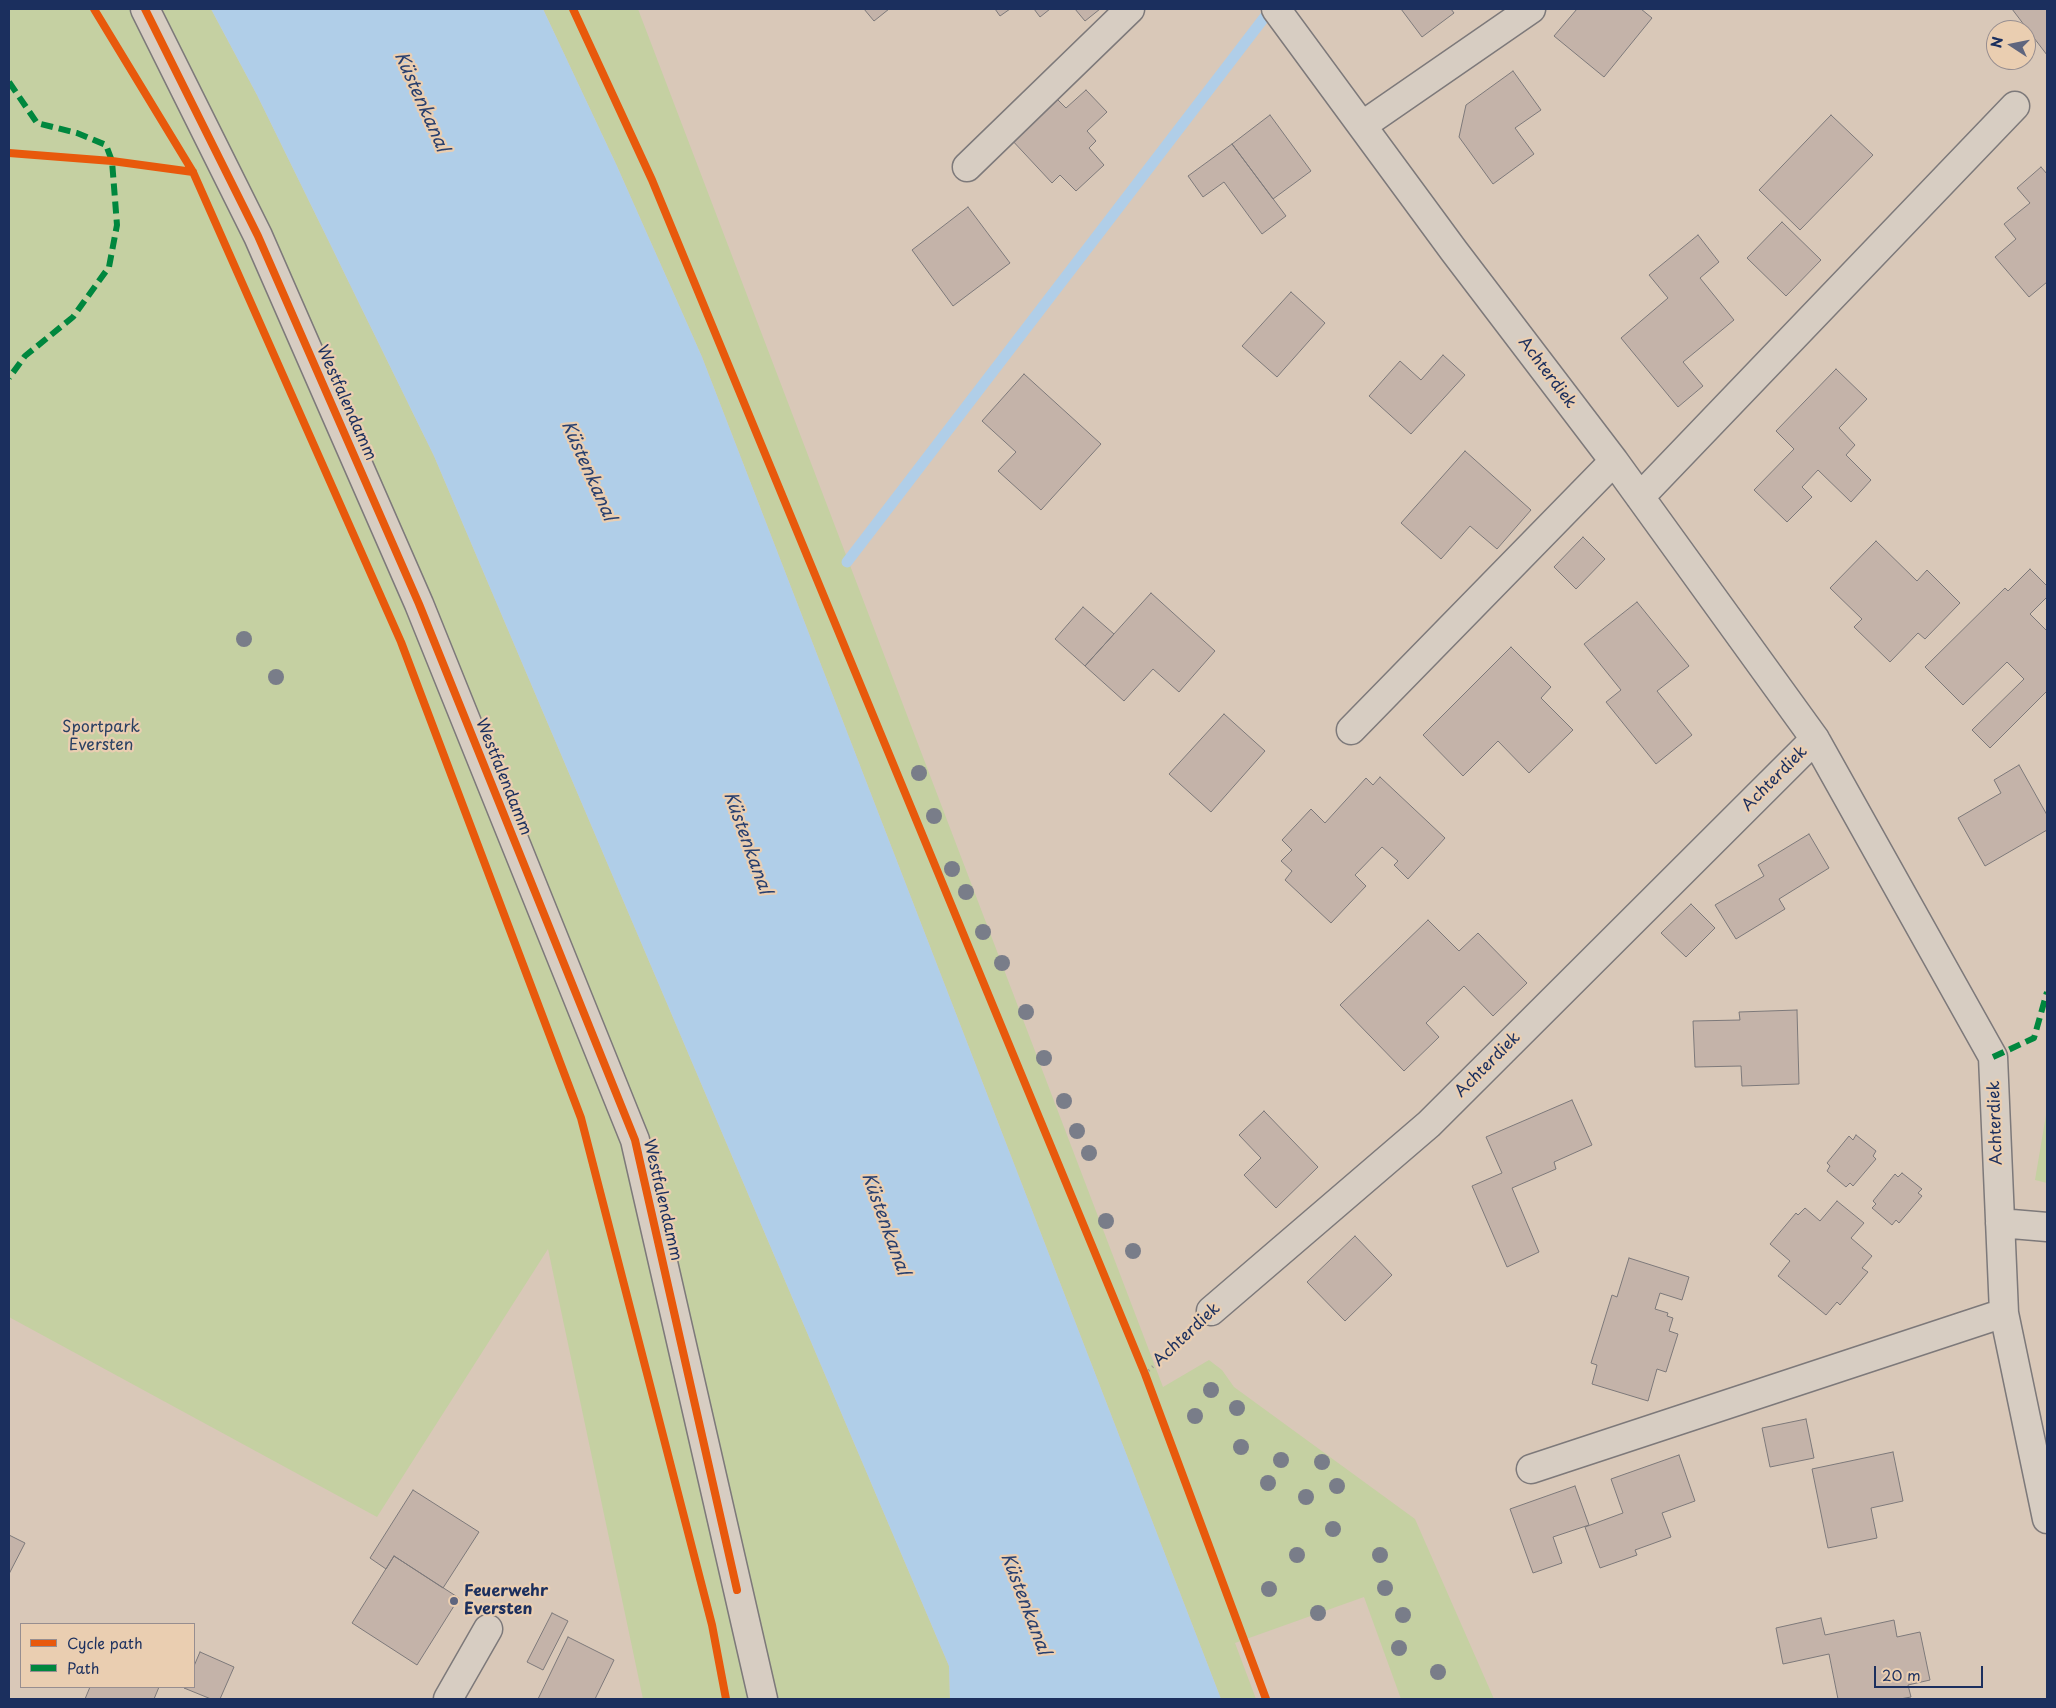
<!DOCTYPE html>
<html>
<head>
<meta charset="utf-8">
<style>
	body { margin:0 }
	#map { position:relative; width:2056px; height:1708px; overflow:hidden; background:#d9c8b8; font-family:"Playpen Sans",sans-serif }
	canvas { display:block }
	.frame { position:absolute; inset:0; border:10px solid #1b2f5e; pointer-events:none }
	.legend { position:absolute; left:20px; top:1623px; width:175px; height:65px; box-sizing:border-box; background:#eaceb1; border:1px solid #978e90; margin:0; padding:6px 9px; list-style:none; font-size:15px; color:#1b2f5e }
	.legend li { display:flex; align-items:center; gap:10px; height:25px }
	.legend b { width:25px; border:1px solid #978e90 }
	.north { position:absolute; left:1986px; top:20px; width:50px; height:50px; box-sizing:border-box; background:#eaceb1; border:1px solid #978e90; border-radius:50%; rotate:281deg; font-size:14px; font-weight:700; line-height:20px; text-align:center; color:#1b2f5e }
	.north::after { content:''; display:block; margin:auto; width:18px; height:22px; background:#5e657e; clip-path:polygon(50% 0,100% 100%,50% 72%,0 100%) }
	.scale { position:absolute; left:1874px; top:1666px; width:109px; height:22px; box-sizing:border-box; border:2px solid #1b2f5e; border-top:0; padding-left:6px; font-size:15px; line-height:18px; white-space:nowrap; color:#1b2f5e; -webkit-text-stroke:4px #eaceb1; paint-order:stroke }
</style>
</head>
<body>
<div id="map">
<canvas width="2056" height="1708"></canvas>
<div class="frame"></div>
<ul class="legend">
<li><b style="height:6px;background:#e8590c"></b>Cycle path</li>
<li><b style="height:6px;background:#00873e"></b>Path</li>
</ul>
<div class="north">N</div>
<div class="scale">20 m</div>
</div>
<script>
const ctx = document.querySelector('canvas').getContext('2d');
ctx.lineJoin = 'round';
function fillPath(path, color) {
  ctx.fillStyle = color;
  ctx.fill(path, 'evenodd');
}
function poly(rows) {
  const path = new Path2D();
  for (const r of rows) {
    path.moveTo(r[0], r[1]);
    for (let i = 2; i < r.length; i += 2) path.lineTo(r[i], r[i + 1]);
  }
  return path;
}
function trace(path, color, width, dash) {
  ctx.strokeStyle = color;
  ctx.lineWidth = width;
  ctx.lineCap = dash ? 'butt' : 'round';
  ctx.setLineDash(dash || []);
  ctx.stroke(path);
}
function label(font, color, halo, rows, align = 'center') {
  ctx.font = font + ' "Playpen Sans",sans-serif';
  ctx.lineWidth = 4.5;
  ctx.setLineDash([]);
  ctx.textBaseline = 'middle';
  ctx.strokeStyle = halo;
  ctx.fillStyle = color;
  for (const [text, x, y, turn = 0] of rows) {
    ctx.save();
    ctx.translate(x, y);
    ctx.rotate((+turn || 0) * Math.PI / 180);
    ctx.textAlign = isNaN(turn) ? turn : align;
    if (halo) ctx.strokeText(text, 0, 0);
    ctx.fillText(text, 0, 0);
    ctx.restore();
  }
}
fillPath(poly([
	[9,9,211,9,257,95,434,456,949,1666,950,1699,643,1699,548,1249,377,1517,9,1317],
	[543,9,638,9,1163,1387,1209,1360,1222,1370,1234,1387,1415,1519,1494,1699,1401,1699,1364,1597,1235,1643,1256,1699,1221,1699,702,357,616,164],
	[2047,1109,2047,1183,2035,1180]
]), '#c5d0a2');
fillPath(poly([
	[211,9,543,9,616,164,702,357,1221,1699,950,1699,949,1666,434,456,257,95]
]), '#b0cee8');
trace(poly([
	[847,562,1267,14]
]), '#b0cee8', 11);
const building = poly([
	[864,9,889,9,874,21,864,9],
	[995,9,1010,9,1000,16,995,9],
	[1034,9,1050,9,1040,17,1034,9],
	[1075,9,1100,9,1085,21,1075,9],
	[1401,9,1451,9,1454,13,1422,37,1401,9],
	[1577,9,1641,9,1652,18,1604,77,1554,36,1577,9],
	[2012,9,2047,9,2047,55,2012,9],
	[1513,71,1541,110,1515,128,1534,154,1493,184,1459,137,1466,105,1513,71],
	[1086,90,1107,112,1087,131,1096,141,1089,148,1104,165,1076,191,1060,175,1052,183,1010,138,1054,96,1066,108,1086,90],
	[1270,115,1311,171,1273,199,1232,144,1270,115],
	[1831,115,1873,155,1800,230,1759,190,1831,115],
	[1232,144,1286,216,1262,234,1224,182,1203,197,1188,176,1232,144],
	[2041,167,2047,174,2047,282,2029,297,1995,257,2016,239,2004,224,2030,203,2017,188,2041,167],
	[968,207,1010,263,953,306,912,250,968,207],
	[1782,222,1821,260,1786,296,1747,258,1782,222],
	[1698,235,1719,262,1700,278,1734,320,1683,362,1703,386,1678,407,1621,338,1668,298,1649,275,1698,235],
	[1291,292,1325,323,1277,377,1242,346,1291,292],
	[1443,355,1465,375,1411,434,1369,396,1400,361,1421,380,1443,355],
	[1836,369,1867,399,1839,428,1855,445,1846,455,1871,480,1851,502,1818,470,1802,487,1812,497,1787,522,1754,490,1794,449,1776,431,1836,369],
	[1024,374,1101,444,1041,510,998,471,1016,452,982,421,1024,374],
	[1465,451,1531,510,1497,549,1470,526,1441,559,1401,523,1465,451],
	[1583,537,1605,559,1576,589,1554,567,1583,537],
	[1876,541,1917,581,1927,570,1960,603,1925,639,1918,633,1890,662,1854,627,1862,619,1830,588,1876,541],
	[2030,569,2047,586,2047,597,2030,614,2047,631,2047,691,1990,748,1972,730,2024,679,2007,662,1963,705,1925,667,2005,588,2008,591,2030,569],
	[1151,593,1215,651,1179,692,1153,669,1124,701,1085,666,1151,593],
	[1637,602,1689,666,1657,691,1692,735,1656,764,1606,702,1621,690,1584,644,1637,602],
	[1083,607,1114,634,1085,666,1055,639,1083,607],
	[1511,647,1551,687,1541,698,1573,730,1529,773,1498,741,1463,776,1423,735,1511,647],
	[1224,714,1265,751,1211,812,1169,774,1224,714],
	[2019,765,2047,815,2047,830,1985,866,1958,818,2001,793,1994,780,2019,765],
	[1380,777,1445,838,1408,879,1394,865,1398,861,1382,847,1355,875,1366,886,1331,923,1285,880,1292,871,1281,861,1292,850,1282,840,1311,809,1325,823,1366,778,1373,785,1380,777],
	[1809,834,1829,868,1779,899,1785,909,1736,939,1715,905,1764,876,1758,865,1809,834],
	[1691,904,1715,928,1686,957,1661,933,1691,904],
	[1428,920,1459,951,1478,933,1527,983,1493,1016,1464,986,1426,1023,1439,1037,1404,1071,1340,1005,1428,920],
	[1797,1010,1799,1084,1742,1086,1741,1066,1695,1067,1693,1021,1740,1020,1739,1012,1797,1010],
	[1572,1100,1592,1145,1554,1162,1556,1169,1512,1188,1539,1252,1507,1267,1472,1186,1502,1173,1486,1137,1572,1100],
	[1264,1111,1318,1167,1276,1208,1244,1175,1261,1158,1239,1135,1264,1111],
	[1856,1135,1876,1151,1873,1156,1876,1159,1853,1186,1850,1183,1846,1187,1827,1171,1830,1166,1827,1163,1849,1136,1853,1140,1856,1135],
	[1902,1173,1922,1189,1918,1193,1922,1196,1899,1223,1896,1220,1892,1225,1872,1208,1876,1204,1873,1201,1895,1174,1898,1177,1902,1173],
	[1837,1201,1864,1223,1851,1238,1872,1256,1862,1268,1868,1272,1840,1305,1837,1302,1826,1315,1778,1276,1790,1261,1770,1244,1796,1213,1798,1215,1805,1208,1820,1221,1837,1201],
	[1355,1236,1392,1275,1345,1321,1307,1282,1355,1236],
	[1629,1258,1689,1277,1682,1300,1660,1293,1655,1309,1668,1313,1667,1316,1673,1318,1669,1331,1678,1334,1666,1372,1657,1369,1648,1401,1592,1384,1597,1365,1591,1363,1612,1295,1617,1297,1629,1258],
	[1806,1419,1814,1458,1770,1467,1762,1428,1806,1419],
	[1893,1452,1903,1501,1871,1508,1877,1538,1828,1548,1812,1469,1893,1452],
	[1679,1455,1695,1501,1662,1513,1671,1537,1635,1550,1637,1555,1600,1568,1585,1527,1623,1513,1611,1479,1679,1455],
	[1575,1486,1589,1525,1553,1537,1562,1563,1533,1573,1510,1509,1575,1486],
	[413,1490,479,1532,443,1588,394,1556,386,1569,370,1558,413,1490],
	[9,1535,25,1543,9,1574,9,1535],
	[394,1556,459,1598,417,1665,352,1623,394,1556],
	[552,1613,568,1621,543,1670,527,1662,552,1613],
	[1821,1618,1825,1635,1894,1620,1897,1637,1920,1632,1930,1680,1908,1685,1911,1697,1900,1699,1838,1699,1829,1654,1783,1664,1776,1628,1821,1618],
	[568,1637,614,1660,595,1699,538,1699,568,1637],
	[200,1652,234,1667,220,1699,211,1699,184,1688,194,1687,194,1666,200,1652],
	[90,1687,159,1687,154,1699,85,1699,90,1687]
]);
fillPath(building, '#c4b3a9');
trace(building, '#7d797a', 1);
const minor = poly([
	[145,9,258,236,419,604,635,1140,763,1699],
	[1276,9,1454,251,1614,461,1815,739,1993,1057,2004,1313,2047,1519],
	[1363,125,1531,9],
	[967,167,1130,9],
	[1640,497,2015,106],
	[1351,730,1614,461],
	[2000,1223,2047,1227],
	[1211,1311,1429,1124,1815,739],
	[1531,1469,2004,1313],
	[448,1699,488,1629]
]);
trace(minor, '#7d797a', 31);
trace(poly([
	[1145,1374,1189,1332]
]), '#9e9998', 3, [1, 4]);
trace(minor, '#d7cdc2', 28);
trace(poly([
	[9,82,37,123,77,133,106,145,112,161,117,225,109,267,73,317,25,356,9,378],
	[1993,1057,2034,1038,2047,992]
]), '#00873e', 6, [12, 6]);
trace(poly([
	[94,9,193,172,401,642,581,1118,712,1625,726,1699],
	[145,9,258,236,419,604,635,1140,737,1590],
	[573,9,652,180,1145,1374,1266,1699],
	[9,153,112,161,193,172]
]), '#e8590c', 8);
ctx.fillStyle = '#797d89';
for (const [x, y] of [
	[244,639],
	[276,677],
	[919,773],
	[934,816],
	[952,869],
	[966,892],
	[983,932],
	[1002,963],
	[1026,1012],
	[1044,1058],
	[1064,1101],
	[1077,1131],
	[1089,1153],
	[1106,1221],
	[1133,1251],
	[1211,1390],
	[1237,1408],
	[1195,1416],
	[1241,1447],
	[1281,1460],
	[1322,1462],
	[1268,1483],
	[1337,1486],
	[1306,1497],
	[1333,1529],
	[1297,1555],
	[1380,1555],
	[1385,1588],
	[1269,1589],
	[1318,1613],
	[1403,1615],
	[1399,1648],
	[1438,1672]
]) {
  ctx.beginPath();
  ctx.arc(x, y, 8, 0, 2 * Math.PI);
  ctx.fill();
}
for (const [x, y, r, color] of [
	[454,1601,5,"#5e657e"]
]) {
  const dot = new Path2D();
  dot.arc(x, y, r, 0, 2 * Math.PI);
  ctx.fillStyle = color;
  ctx.fill(dot);
  trace(dot, '#eaceb1', 2);
}
label('16px', '#1b2f5e', '#eaceb1', [
	["Achterdiek",1547,373,53],
	["Westfalendamm",346,403,66],
	["Westfalendamm",503,777,68],
	["Achterdiek",1775,779,-45],
	["Achterdiek",1488,1065,-45],
	["Achterdiek",1996,1123,-92],
	["Westfalendamm",662,1200,77],
	["Achterdiek",1187,1335,-43]
]);
label('16px', '#2a4063', '#eaceb1', [
	["Sportpark",101,728],
	["Eversten",101,746]
]);
label('bold 16px', '#1b2f5e', '#eaceb1', [
	["Feuerwehr",464,1592],
	["Eversten",464,1610]
], 'left');
label('italic 18px', '#283f6e', '#eaceb1', [
	["Küstenkanal",421,102,66],
	["Küstenkanal",588,471,66],
	["Küstenkanal",747,843,70],
	["Küstenkanal",885,1224,70],
	["Küstenkanal",1025,1604,69]
]);
</script>
</body>
</html>
